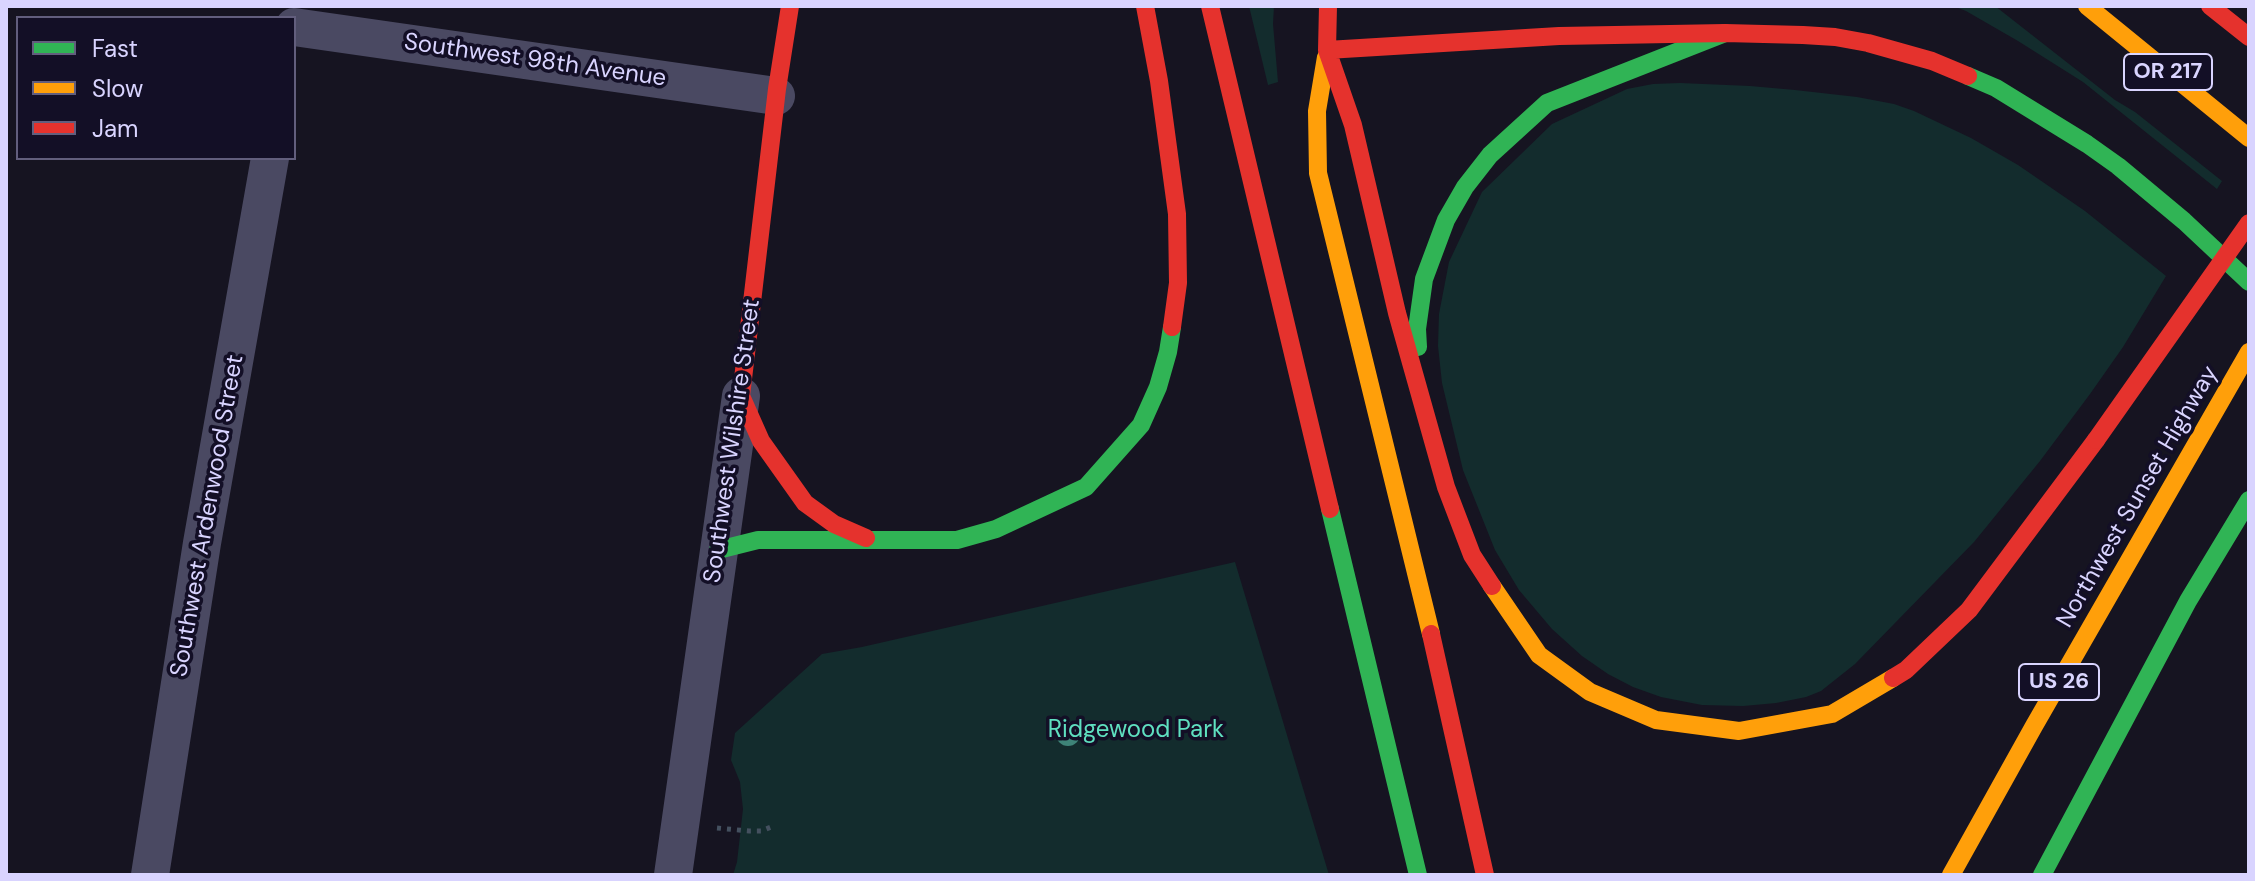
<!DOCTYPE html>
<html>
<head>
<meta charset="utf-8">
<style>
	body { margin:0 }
	#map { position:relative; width:2255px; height:881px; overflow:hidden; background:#161421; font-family:"DM Sans",sans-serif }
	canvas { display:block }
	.frame { position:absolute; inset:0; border:8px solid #d9d4ff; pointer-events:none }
	.legend { position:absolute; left:16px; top:16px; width:280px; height:144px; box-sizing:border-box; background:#130f26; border:2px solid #625e7d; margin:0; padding:10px 14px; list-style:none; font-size:24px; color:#d9d4ff }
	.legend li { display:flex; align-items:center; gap:16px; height:40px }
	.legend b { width:40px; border:2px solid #625e7d }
</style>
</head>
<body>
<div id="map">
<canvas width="2255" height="881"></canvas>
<div class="frame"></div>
<ul class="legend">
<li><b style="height:10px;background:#30b455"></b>Fast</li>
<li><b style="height:10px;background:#ff9f0a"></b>Slow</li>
<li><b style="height:10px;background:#e5322d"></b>Jam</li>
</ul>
</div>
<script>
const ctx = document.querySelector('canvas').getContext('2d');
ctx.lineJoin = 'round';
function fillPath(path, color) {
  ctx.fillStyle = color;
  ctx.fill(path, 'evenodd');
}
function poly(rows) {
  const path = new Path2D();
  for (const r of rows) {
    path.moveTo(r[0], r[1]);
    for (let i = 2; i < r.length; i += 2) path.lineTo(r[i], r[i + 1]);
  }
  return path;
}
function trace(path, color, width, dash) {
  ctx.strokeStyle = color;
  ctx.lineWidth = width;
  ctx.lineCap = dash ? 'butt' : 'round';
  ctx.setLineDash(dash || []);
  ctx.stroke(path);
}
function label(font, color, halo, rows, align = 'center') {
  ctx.font = font + ' "DM Sans",sans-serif';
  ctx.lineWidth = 7;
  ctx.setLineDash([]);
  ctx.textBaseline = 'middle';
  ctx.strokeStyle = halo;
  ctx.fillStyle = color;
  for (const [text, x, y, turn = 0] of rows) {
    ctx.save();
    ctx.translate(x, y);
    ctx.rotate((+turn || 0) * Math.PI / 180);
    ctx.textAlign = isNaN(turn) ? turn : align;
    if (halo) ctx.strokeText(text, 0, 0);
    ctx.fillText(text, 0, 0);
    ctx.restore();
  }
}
fillPath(poly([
	[1249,6,1274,6,1273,24,1278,82,1268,85],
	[1953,6,1995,6,2115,100,2135,112,2222,181,2217,189,2083,82,2018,41,1966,11],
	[1680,83,1750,86,1795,90,1857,97,1894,104,1914,111,1971,138,2018,165,2085,211,2166,276,2123,347,2090,394,2040,461,1974,542,1855,664,1821,691,1806,697,1776,703,1743,706,1702,705,1661,697,1633,687,1608,674,1582,656,1552,629,1519,590,1495,550,1463,470,1442,383,1438,346,1439,314,1449,262,1482,192,1552,124,1627,89,1653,84],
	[1235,562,1329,875,733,875,737,862,743,809,740,782,731,760,735,733,822,654,862,647]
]), '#132c2d');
trace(poly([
	[717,828,749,831,761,831,771,827]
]), '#44505f', 5, [4, 6]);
trace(poly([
	[294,27,776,96],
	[150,875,202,543,270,158],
	[673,875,741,396]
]), '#4a4962', 38);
trace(poly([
	[1968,76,1996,88,2087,144,2118,166,2184,221,2249,282],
	[1418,347,1417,329,1424,279,1446,220,1465,187,1490,155,1547,103,1725,33],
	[1330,509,1418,875],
	[718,550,758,540,957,540,996,529,1086,487,1141,425,1158,387,1168,352,1172,327],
	[2042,875,2188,601,2249,500]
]), '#30b455', 18);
trace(poly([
	[2087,6,2249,138],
	[1326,57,1317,111,1318,173,1431,634],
	[1492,586,1539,655,1590,692,1656,720,1739,731,1832,714,1893,678],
	[1951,875,2034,726,2249,352]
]), '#ff9f0a', 18);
trace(poly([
	[1145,6,1159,81,1177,214,1178,283,1172,327],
	[1210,6,1330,509],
	[1328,6,1327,50,1559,36,1725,33,1803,35,1835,37,1868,43,1932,61,1968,76],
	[2210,6,2249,37],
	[1327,50,1353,125,1397,313,1446,487,1472,555,1492,586],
	[741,396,777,89,790,6],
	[741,396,761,441,805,503,834,524,866,538],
	[1431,634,1485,875],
	[1893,678,1906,670,1969,610,2096,440]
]), '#e5322d', 18);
trace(poly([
	[2096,440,2249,223]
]), '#e5322d', 18);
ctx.fillStyle = '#3e8478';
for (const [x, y] of [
	[1068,734]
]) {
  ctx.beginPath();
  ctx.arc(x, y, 12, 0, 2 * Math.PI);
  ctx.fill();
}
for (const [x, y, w] of [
	[2168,72,88],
	[2059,682,80]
]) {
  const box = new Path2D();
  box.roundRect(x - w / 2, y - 18, w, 36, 6);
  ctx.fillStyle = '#130f26';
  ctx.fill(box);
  trace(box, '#d9d4ff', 2);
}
label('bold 22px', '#d9d4ff', null, [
	["OR 217",2168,72],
	["US 26",2059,682]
]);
label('24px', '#d9d4ff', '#130f26', [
	["Southwest 98th Avenue",535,61,8],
	["Southwest Wilshire Street",733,441,-82],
	["Northwest Sunset Highway",2138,497,-60],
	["Southwest Ardenwood Street",208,516,-80]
]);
label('24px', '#5fe0c0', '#130f26', [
	["Ridgewood Park",1136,731]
]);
</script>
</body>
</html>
